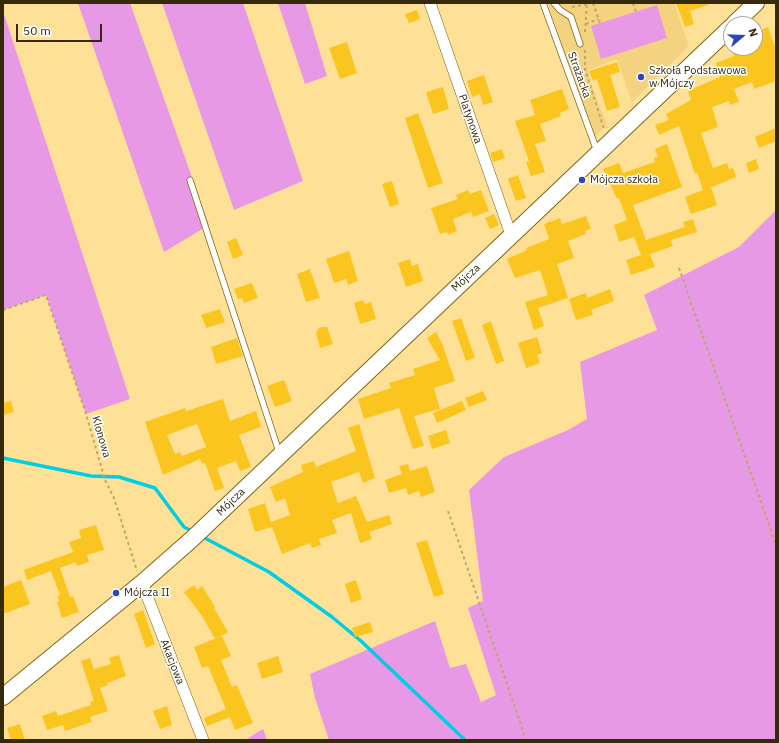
<!DOCTYPE html>
<html>
<head>
<meta charset="utf-8">
<style>
	body { margin:0 }
	#map { position:relative; width:779px; height:743px; overflow:hidden; background:#fee096; font-family:"IBM Plex Sans",sans-serif }
	canvas { display:block }
	.frame { position:absolute; inset:0; border:4px solid #352a0b; pointer-events:none }
	.north { position:absolute; left:723px; top:16px; width:40px; height:40px; box-sizing:border-box; background:#fff; border:1px solid #aeaa9d; border-radius:50%; rotate:71deg; font-size:11px; font-weight:700; line-height:16px; text-align:center; color:#352a0b }
	.north::after { content:''; display:block; margin:auto; width:14px; height:18px; background:#2d47b8; clip-path:polygon(50% 0,100% 100%,50% 72%,0 100%) }
	.scale { position:absolute; left:16px; top:24px; width:86px; height:18px; box-sizing:border-box; border:2px solid #352a0b; border-top:0; padding-left:5px; font-size:12px; line-height:14px; white-space:nowrap; color:#352a0b; -webkit-text-stroke:3px #fff; paint-order:stroke }
</style>
</head>
<body>
<div id="map">
<canvas width="779" height="743"></canvas>
<div class="frame"></div>
<div class="north">N</div>
<div class="scale">50 m</div>
</div>
<script>
const ctx = document.querySelector('canvas').getContext('2d');
ctx.lineJoin = 'round';
function fillPath(path, color) {
  ctx.fillStyle = color;
  ctx.fill(path, 'evenodd');
}
function poly(rows) {
  const path = new Path2D();
  for (const r of rows) {
    path.moveTo(r[0], r[1]);
    for (let i = 2; i < r.length; i += 2) path.lineTo(r[i], r[i + 1]);
  }
  return path;
}
function trace(path, color, width, dash) {
  ctx.strokeStyle = color;
  ctx.lineWidth = width;
  ctx.lineCap = dash ? 'butt' : 'round';
  ctx.setLineDash(dash || []);
  ctx.stroke(path);
}
function label(font, color, halo, rows, align = 'center') {
  ctx.font = font + ' "IBM Plex Sans",sans-serif';
  ctx.lineWidth = 3;
  ctx.setLineDash([]);
  ctx.textBaseline = 'middle';
  ctx.strokeStyle = halo;
  ctx.fillStyle = color;
  for (const [text, x, y, turn = 0] of rows) {
    ctx.save();
    ctx.translate(x, y);
    ctx.rotate((+turn || 0) * Math.PI / 180);
    ctx.textAlign = isNaN(turn) ? turn : align;
    if (halo) ctx.strokeText(text, 0, 0);
    ctx.fillText(text, 0, 0);
    ctx.restore();
  }
}
fillPath(poly([
	[548,3,674,3,689,46,632,102,617,59,588,70,591,84,609,129,603,128,594,138]
]), '#f3d280');
fillPath(poly([
	[78,3,130,3,209,225,164,252],
	[162,3,243,3,303,181,234,210],
	[278,3,305,3,327,76,305,84],
	[657,5,667,38,601,59,591,26],
	[3,11,130,399,86,414,46,295,3,310],
	[776,210,776,740,329,740,315,698,310,674,435,621,450,668,466,664,481,702,496,695,468,608,483,601,469,490,504,457,568,430,587,419,580,362,657,330,644,295,739,247],
	[263,729,267,740,245,740]
]), '#e799e5');
trace(poly([
	[3,458,91,476,119,477,155,488,184,527,194,532],
	[201,536,269,572,332,617,361,641,465,740]
]), '#00cee4', 3.5);
fillPath(poly([
	[676,3,708,3,708,5,690,11,694,24,685,27],
	[417,10,420,19,409,23,405,14],
	[768,27,776,50,776,81,754,89,752,82,734,89,739,102,730,105,729,101,712,107,718,127,701,133,713,168,727,163,729,169,733,168,736,177,707,189,711,187,717,205,691,214,685,197,703,190,697,173,695,174,679,126,659,135,655,125,669,120,666,114,691,100,688,91,720,77,716,63,734,56,732,48,755,48,755,32],
	[347,42,357,73,340,79,329,48],
	[617,62,620,72,610,75,620,107,607,111,597,79,593,81,589,71],
	[484,75,493,102,483,105,480,94,472,97,467,81],
	[443,87,449,109,433,114,426,92],
	[562,89,569,109,560,113,561,116,540,124,546,141,535,144,545,172,531,176,526,162,529,161,515,121,535,115,530,100],
	[418,113,443,183,428,188,405,118],
	[776,128,776,141,759,148,755,137],
	[667,144,682,187,633,205,646,240,685,227,683,222,693,219,697,232,671,240,673,246,650,254,655,267,631,275,626,260,641,255,634,237,619,242,614,225,627,220,619,198,617,199,603,169,619,163,623,173,655,162,654,158,658,157,655,149],
	[502,149,505,158,493,162,490,153],
	[756,159,759,169,749,173,746,163],
	[518,175,526,198,516,201,508,179],
	[392,181,399,204,390,207,382,184],
	[468,190,470,194,481,190,489,211,473,217,471,212,453,219,457,231,448,235,447,232,440,234,431,208,458,199,456,195],
	[494,214,499,225,490,229,485,218],
	[586,216,591,229,585,231,586,234,568,241,574,258,557,264,568,298,538,308,544,326,534,330,525,302,548,295,540,270,515,278,507,259,527,250,526,248,549,239,544,224,560,218,562,224],
	[236,238,243,255,233,259,227,242],
	[349,251,358,281,348,285,346,279,334,283,326,259],
	[410,259,412,266,418,264,423,281,406,287,398,263],
	[310,269,320,298,306,302,297,274],
	[252,283,258,298,244,303,242,298,238,299,234,289],
	[610,289,614,301,591,310,593,315,576,320,569,299,586,293,587,298],
	[363,300,365,304,371,302,376,319,360,324,354,303],
	[220,309,225,322,206,328,201,315],
	[461,318,475,358,466,361,452,321],
	[491,321,504,361,496,364,482,325],
	[322,327,327,327,333,344,320,348,316,333,319,328],
	[436,332,442,343,455,381,434,388,440,409,414,416,424,446,413,449,399,408,364,419,358,399,391,388,389,383,415,375,413,369,440,360,427,338],
	[537,337,542,353,537,355,540,363,526,368,518,343],
	[237,338,243,356,216,364,211,347],
	[284,380,292,401,275,407,267,386],
	[483,391,487,400,469,407,465,398],
	[223,399,230,421,256,411,261,427,239,435,251,467,240,471,236,461,217,468,224,488,215,491,205,463,202,464,200,459,163,475,145,422,185,408,186,411],
	[197,424,206,447,182,456,180,452,175,454,167,435],
	[11,401,14,412,3,415,3,403],
	[462,401,466,410,437,423,433,413],
	[359,424,375,478,363,483,359,472,331,482,338,503,356,496,367,522,389,515,392,524,369,532,372,539,360,543,351,513,332,520,337,533,319,539,321,545,312,548,310,543,282,554,272,527,255,532,248,509,265,503,271,522,290,515,285,498,276,502,270,487,303,472,301,465,314,461,316,467,356,451,348,428],
	[446,430,450,443,432,449,428,436],
	[408,464,410,471,427,466,435,492,421,497,419,491,408,495,406,488,389,493,385,480,402,474,399,466],
	[96,525,104,550,87,555,89,562,77,566,76,562,60,568,70,597,73,596,79,612,62,618,57,602,59,601,57,596,60,595,51,571,27,580,24,570,73,552,69,542,81,538,79,530],
	[427,540,444,594,434,597,416,543],
	[21,580,30,604,3,614,3,587],
	[356,580,362,599,351,603,345,584],
	[194,585,197,590,202,586,215,607,214,608,228,632,215,639,202,616,184,592],
	[143,610,155,644,146,648,134,614],
	[370,622,373,632,355,637,352,628],
	[222,636,231,656,221,660,232,687,237,685,253,723,235,730,230,717,207,726,204,718,226,709,208,666,202,668,194,647],
	[119,655,126,676,107,683,108,685,100,688,108,711,90,717,92,722,65,731,63,725,47,730,42,716,56,711,58,716,91,705,90,702,94,701,81,661,90,658,94,669,111,664,109,658],
	[278,656,283,672,262,679,257,663],
	[167,706,172,725,160,729,153,711],
	[20,724,25,740,11,740,7,728]
]), '#fbc520');
const lane = poly([
	[543,3,597,151],
	[554,3,560,10,571,17,580,44],
	[190,180,279,452]
]);
const street = poly([
	[430,3,511,235],
	[142,583,203,740]
]);
const secondary = poly([
	[734,24,756,3],
	[3,697,142,583,192,539,731,27]
]);
trace(lane, '#816517', 7);
trace(street, '#816517', 12);
trace(secondary, '#816517', 18);
trace(poly([
	[593,3,600,23],
	[633,3,636,12],
	[572,7,593,3],
	[586,24,598,19],
	[585,32,587,3],
	[585,50,585,69,604,129],
	[679,268,776,545],
	[3,310,46,295,86,414,105,480,114,498,137,571],
	[448,511,526,740]
]), '#bfa76b', 2, [3, 3]);
trace(lane, '#fff', 5.5);
trace(street, '#fff', 11);
trace(secondary, '#fff', 16);
for (const [x, y, r, color] of [
	[641,77,4,"#2d47b8"],
	[582,180,4,"#2d47b8"],
	[116,593,4,"#2d47b8"]
]) {
  const dot = new Path2D();
  dot.arc(x, y, r, 0, 2 * Math.PI);
  ctx.fillStyle = color;
  ctx.fill(dot);
  trace(dot, '#fff', 1.5);
}
label('11px', '#352a0b', '#fff', [
	["Szkoła Podstawowa",649,71],
	["w Mójczy",649,84],
	["Mójcza szkoła",590,180],
	["Mójcza II",124,593]
], 'left');
label('11px', '#352a0b', '#fff', [
	["Strażacka",579,75,70],
	["Platynowa",470,119,71],
	["Mójcza",466,278,-43],
	["Klonowa",101,437,74],
	["Mójcza",231,502,-44],
	["Akacjowa",172,662,68]
]);
</script>
</body>
</html>
